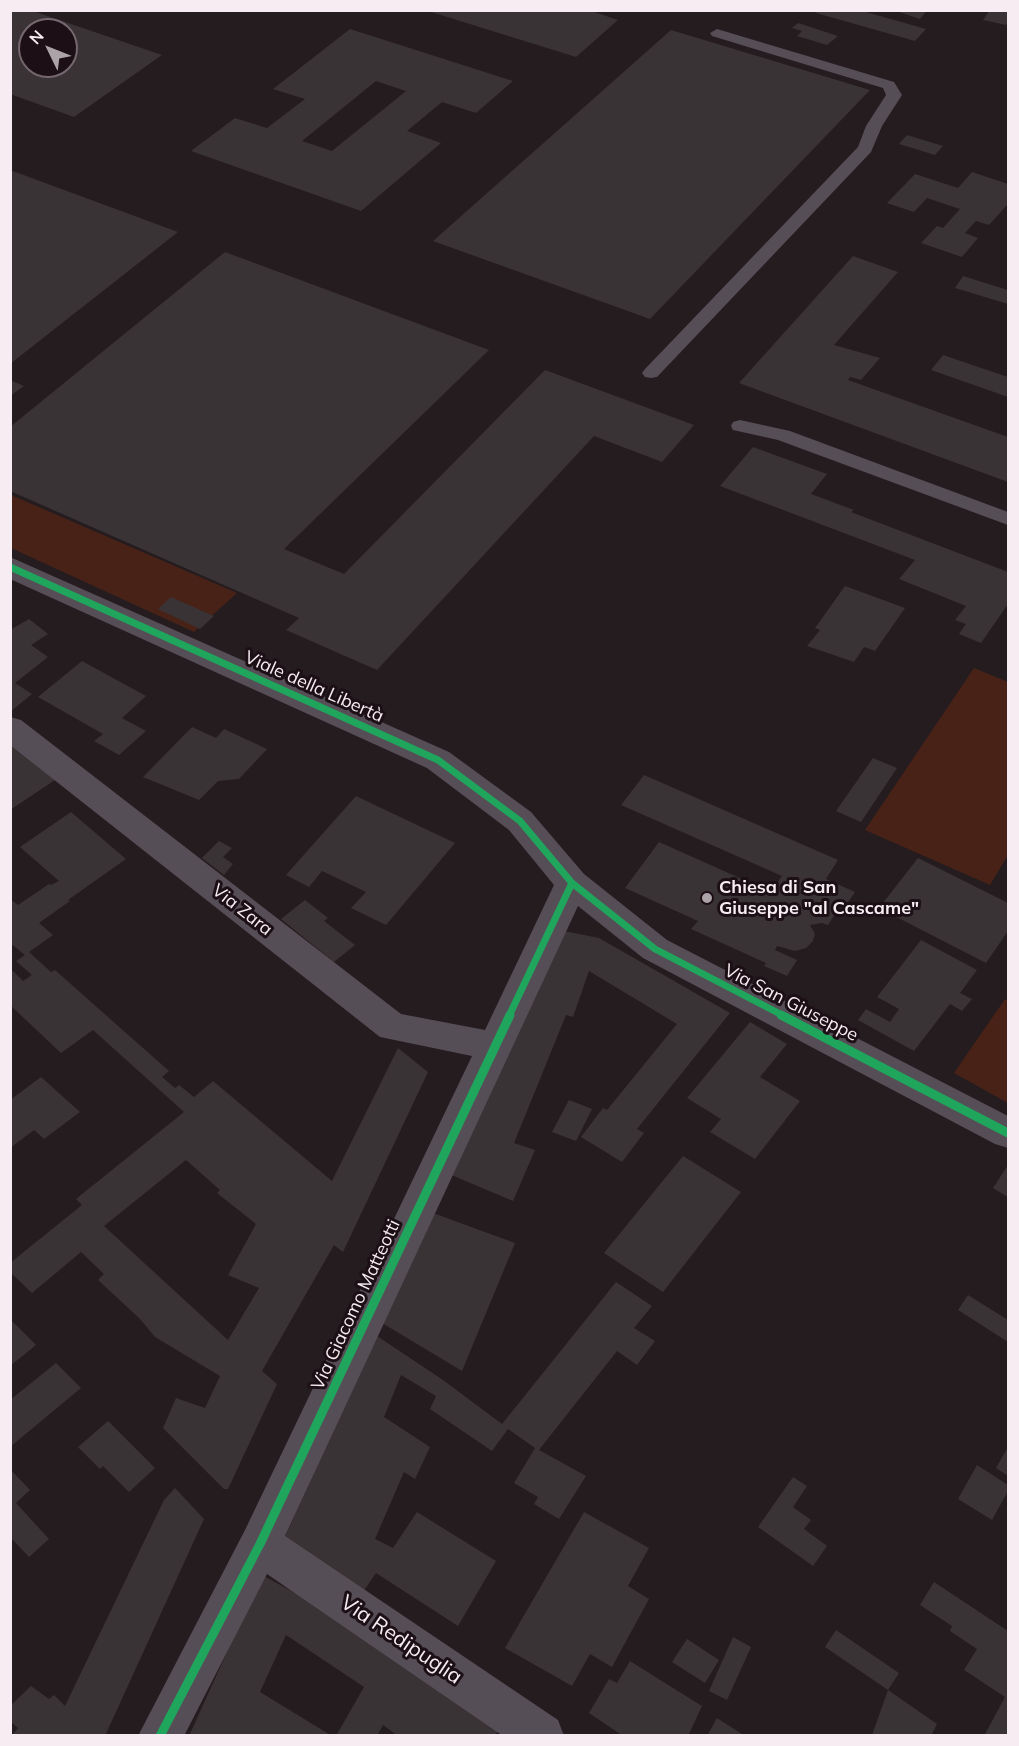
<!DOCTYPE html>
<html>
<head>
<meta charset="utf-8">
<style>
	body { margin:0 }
	#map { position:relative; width:1019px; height:1746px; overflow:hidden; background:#241c1f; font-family:Mulish,sans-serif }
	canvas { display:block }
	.frame { position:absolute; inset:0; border:12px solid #f6ecf1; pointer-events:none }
	.north { position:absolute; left:18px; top:18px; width:60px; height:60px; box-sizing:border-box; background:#1d0f16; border:2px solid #74676e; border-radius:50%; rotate:313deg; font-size:16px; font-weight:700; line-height:24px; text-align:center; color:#f6ecf1 }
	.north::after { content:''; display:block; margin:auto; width:21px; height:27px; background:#aca3a8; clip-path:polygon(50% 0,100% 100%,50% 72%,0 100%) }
</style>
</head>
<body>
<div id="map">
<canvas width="1019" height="1746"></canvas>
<div class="frame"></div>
<div class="north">N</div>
</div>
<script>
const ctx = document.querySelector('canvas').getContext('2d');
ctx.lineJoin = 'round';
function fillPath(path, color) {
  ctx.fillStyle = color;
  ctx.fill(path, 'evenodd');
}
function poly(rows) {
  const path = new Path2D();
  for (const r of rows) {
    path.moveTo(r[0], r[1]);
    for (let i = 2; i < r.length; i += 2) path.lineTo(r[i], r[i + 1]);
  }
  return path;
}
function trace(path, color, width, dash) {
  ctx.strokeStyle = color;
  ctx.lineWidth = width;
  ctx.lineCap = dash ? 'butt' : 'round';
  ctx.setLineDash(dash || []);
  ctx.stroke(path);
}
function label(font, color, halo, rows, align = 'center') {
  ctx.font = font + ' Mulish,sans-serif';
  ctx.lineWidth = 6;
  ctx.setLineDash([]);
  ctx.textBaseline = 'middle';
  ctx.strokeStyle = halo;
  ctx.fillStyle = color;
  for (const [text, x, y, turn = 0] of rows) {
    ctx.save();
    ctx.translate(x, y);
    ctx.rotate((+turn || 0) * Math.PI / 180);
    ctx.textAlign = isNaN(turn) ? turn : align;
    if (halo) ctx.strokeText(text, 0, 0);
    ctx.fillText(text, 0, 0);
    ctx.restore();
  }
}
fillPath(poly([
	[11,495,237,593,194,632,11,548],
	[974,668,1008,682,1008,855,990,885,865,830],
	[1005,999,1008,1001,1008,1103,954,1073]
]), '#492217');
fillPath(poly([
	[10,10,30,10,162,55,74,117,10,94],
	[30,30,66,30,66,66,30,66],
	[588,10,618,20,576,57,428,11],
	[818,10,859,10,926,29,915,41,816,13],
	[893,10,927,10,920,19],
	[990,10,1008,10,1008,21,1006,25,983,20],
	[798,23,838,36,827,45,797,36,802,31,792,28],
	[350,29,513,81,476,113,442,102,407,131,441,143,361,211,191,151,235,118,267,128,305,99,273,89],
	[376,81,406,91,332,151,302,141],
	[671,30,870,90,650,319,433,241],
	[907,135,943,146,935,155,899,144],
	[10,170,178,232,10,364],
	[972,172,1008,184,1008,204,989,225,976,221,965,233,978,238,962,257,921,243,937,226,943,228,960,209,927,198,914,212,887,203,915,174,958,188],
	[225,252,489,350,284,549,344,574,545,370,694,425,662,462,594,436,377,670,286,630,299,618,10,491,10,427],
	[853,256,898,272,834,345,880,358,861,380,850,377,848,380,1008,437,1008,482,739,383],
	[963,276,1008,290,1008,304,955,288],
	[943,355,1008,377,1008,397,931,370],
	[10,380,24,386,10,396],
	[753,447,827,474,811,494,854,510,851,512,1008,572,1008,604,981,643,959,634,966,624,955,620,966,606,899,579,915,560,720,486],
	[845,586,905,608,875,651,864,647,854,662,807,646,820,630,815,628],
	[171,597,214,616,200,629,158,609],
	[29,619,48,634,31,645,48,657,15,683,32,694,10,712,10,630],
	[82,661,146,696,122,718,146,731,119,755,94,741,103,734,38,697],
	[192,727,216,738,224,729,267,749,239,779,218,781,199,800,143,777],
	[10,744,58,778,10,810],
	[873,758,897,768,861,822,836,811],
	[644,775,838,860,826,879,855,892,846,905,842,903,828,925,822,923,810,925,815,934,813,941,806,948,795,951,777,946,775,950,797,960,787,976,764,966,766,963,691,929,698,921,625,888,659,842,771,892,782,876,621,805],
	[356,796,455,843,386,925,351,908,366,892,322,871,309,887,286,875],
	[71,812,126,859,68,900,70,901,39,923,53,935,29,952,51,972,55,970,169,1071,162,1077,175,1088,179,1085,194,1097,213,1081,332,1181,398,1048,428,1072,343,1252,334,1245,262,1371,277,1384,228,1489,224,1489,163,1428,176,1398,205,1408,220,1376,155,1337,140,1319,98,1280,104,1274,81,1252,32,1293,10,1272,10,1263,82,1205,76,1199,184,1112,93,1030,61,1053,10,1005,10,973,13,971,23,981,32,975,16,961,25,955,10,943,10,899,18,905,49,884,51,885,59,881,20,847],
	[186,1160,220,1190,217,1193,256,1224,228,1275,259,1288,228,1340,104,1226],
	[219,841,232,848,223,857,233,864,224,875,202,858],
	[918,858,1008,903,1008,931,986,963,879,908],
	[305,900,328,918,324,921,355,945,334,962,281,919],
	[559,930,599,938,730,1013,637,1129,644,1133,622,1162,581,1137,603,1108,607,1110,677,1024,589,971,573,1017,566,1015,514,1143,535,1150,513,1201,449,1174],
	[921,940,977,970,960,993,972,999,962,1011,950,1004,914,1051,858,1020,866,1009,890,1022,899,1009,877,997],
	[750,1022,787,1044,760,1077,800,1101,755,1159,710,1132,721,1119,687,1098],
	[41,1077,80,1112,44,1139,34,1130,10,1148,10,1100],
	[569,1100,592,1109,576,1141,552,1132],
	[683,1156,741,1192,663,1292,604,1253],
	[1008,1165,1008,1197,993,1188],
	[433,1213,515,1243,462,1371,382,1323],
	[616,1282,652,1306,634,1328,655,1341,637,1365,617,1351,539,1450,586,1476,559,1519,534,1504,538,1497,514,1483,535,1448,508,1429,492,1451,430,1409,436,1396,401,1375,384,1417,430,1447,415,1479,404,1472,375,1539,393,1548,417,1512,496,1561,458,1626,376,1573,363,1592,284,1539,377,1336,443,1380,502,1424],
	[968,1295,1008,1320,1008,1342,958,1310],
	[10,1319,36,1345,10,1366],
	[56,1363,81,1388,10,1447,10,1400],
	[108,1421,155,1468,129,1492,103,1466,100,1469,78,1447],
	[1008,1447,1008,1476,996,1468],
	[977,1465,1008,1485,1008,1491,992,1520,958,1499],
	[10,1469,30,1490,16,1503,49,1539,29,1557,10,1537],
	[793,1477,807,1486,793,1507,811,1520,804,1529,827,1546,813,1566,758,1527],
	[175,1488,204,1519,105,1736,15,1736,13,1734,18,1728,10,1721,10,1706,31,1686,49,1699,54,1695,65,1706,164,1500],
	[584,1512,649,1548,628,1586,649,1599,612,1667,590,1654,572,1686,505,1648],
	[262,1575,308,1600,500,1727,495,1736,398,1736,383,1725,377,1736,336,1736,364,1687,286,1635,260,1692,332,1736,189,1736],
	[934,1582,1008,1631,1008,1736,984,1736,1005,1697,964,1670,977,1649,950,1631,952,1626,920,1605],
	[836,1630,899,1673,888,1690,825,1647],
	[733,1637,751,1647,727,1700,709,1691],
	[687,1639,719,1660,705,1683,672,1662],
	[630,1661,702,1706,688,1736,623,1736,589,1713,609,1679,617,1683],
	[888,1690,937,1724,931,1736,872,1735],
	[717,1718,745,1736,707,1736]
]), '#3a3335');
fillPath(poly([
	[717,29,894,82,902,95,882,126,871,152,657,377,651,378,645,377,642,373,645,369,858,147,866,126,886,95,883,88,712,36,710,33,717,29],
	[740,420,790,431,1008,512,1008,525,778,440,733,430,731,426,733,422,740,420]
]), '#564e56');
fillPath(poly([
	[10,557,449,752,531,812,584,874,667,940,1008,1116,1008,1148,995,1144,643,958,578,906,285,1536,558,1720,564,1736,503,1736,267,1574,184,1736,138,1736,245,1530,472,1056,380,1037,10,745,10,717,21,720,401,1014,485,1030,554,885,509,830,427,768,10,579,10,557]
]), '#564e56');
trace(poly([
	[10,567,438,760,520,821,572,883,655,949,784,1016],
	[509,1016,572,883]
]), '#20a55d', 7);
trace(poly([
	[781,1015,1008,1133],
	[160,1736,260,1544,510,1015]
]), '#20a55d', 9);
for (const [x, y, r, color] of [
	[707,898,6,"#aca3a8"]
]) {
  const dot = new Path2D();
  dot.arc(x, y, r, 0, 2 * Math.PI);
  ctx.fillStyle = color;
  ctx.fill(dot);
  trace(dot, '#1d0f16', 2);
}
label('18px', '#f6ecf1', '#1d0f16', [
	["Viale della Libertà",314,687,24],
	["Via Zara",242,910,38],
	["Via San Giuseppe",791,1003,27],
	["Via Giacomo Matteotti",356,1305,-65]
]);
label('bold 18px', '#f6ecf1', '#1d0f16', [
	["Chiesa di San",719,888],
	["Giuseppe \"al Cascame\"",719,909]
], 'left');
label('21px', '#f6ecf1', '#1d0f16', [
	["Via Redipuglia",401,1640,34]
]);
</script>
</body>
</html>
